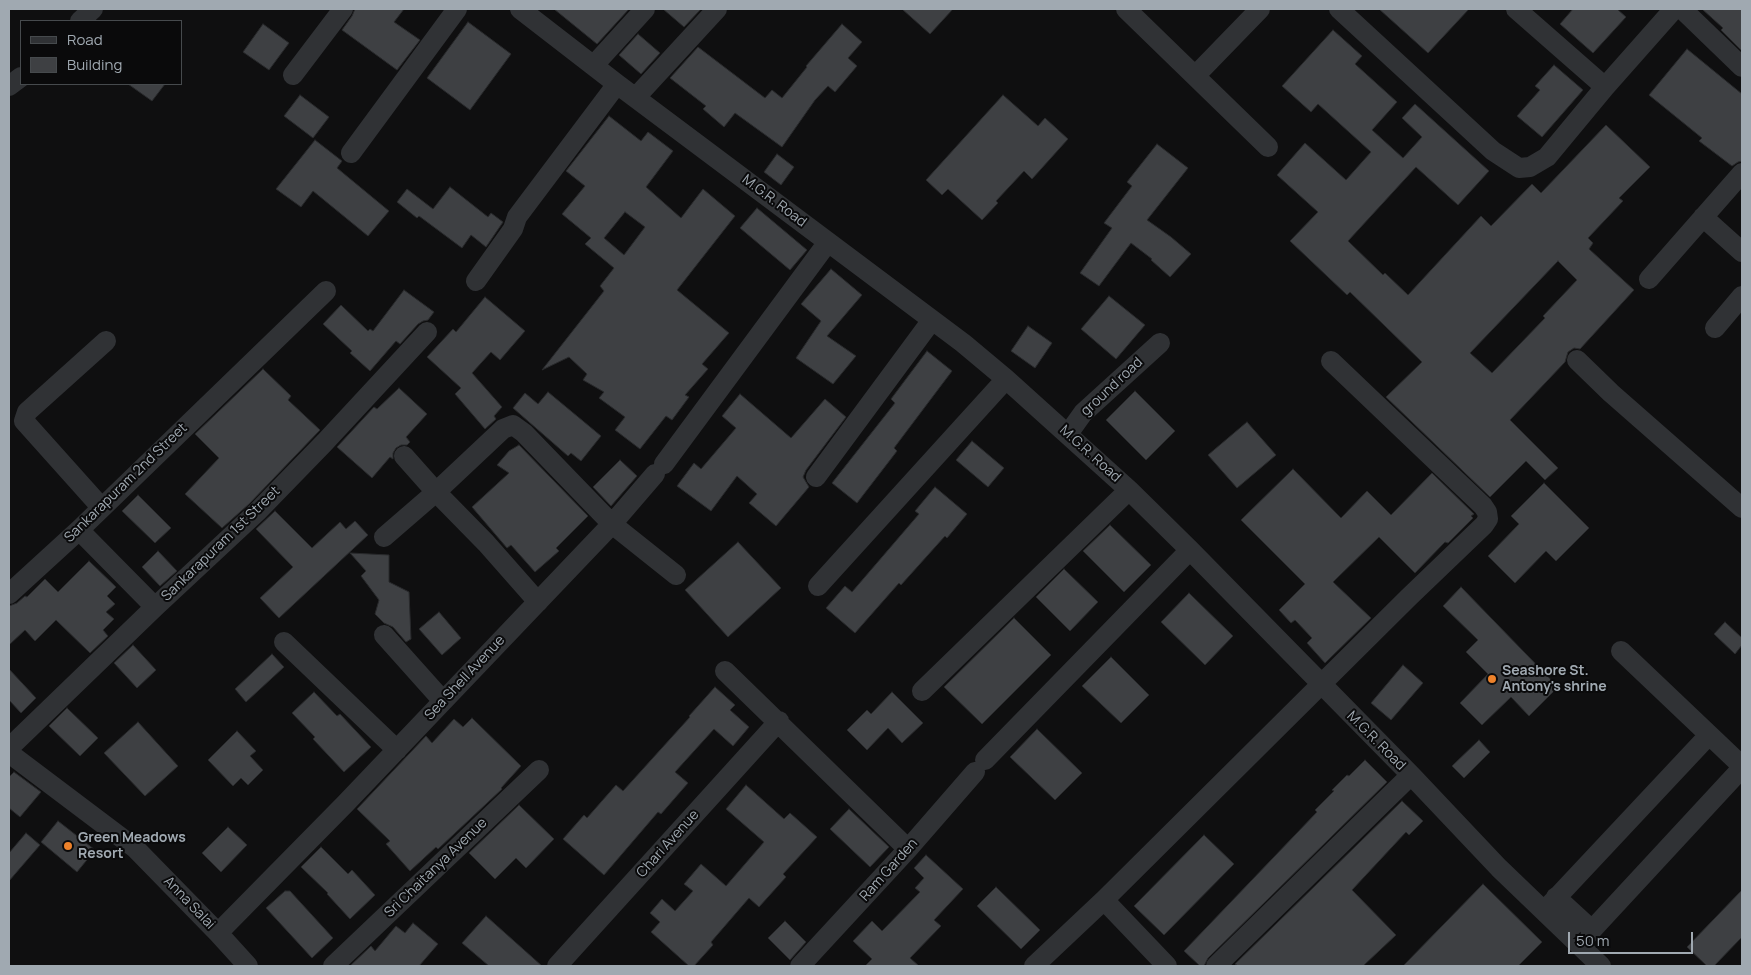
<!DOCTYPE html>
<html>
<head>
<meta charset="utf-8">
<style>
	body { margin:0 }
	#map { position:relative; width:1751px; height:975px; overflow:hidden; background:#0f0f10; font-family:Manrope,sans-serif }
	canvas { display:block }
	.frame { position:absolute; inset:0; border:10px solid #a0a9b1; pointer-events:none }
	.legend { position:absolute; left:20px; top:20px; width:162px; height:65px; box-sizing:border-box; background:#0a0a0b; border:1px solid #464a4d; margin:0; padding:6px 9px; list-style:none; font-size:15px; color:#a0a9b1 }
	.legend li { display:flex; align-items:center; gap:10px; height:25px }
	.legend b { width:25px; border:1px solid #464a4d }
	.scale { position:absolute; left:1568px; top:932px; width:125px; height:22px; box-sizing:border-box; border:2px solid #a0a9b1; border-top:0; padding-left:6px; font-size:15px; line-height:18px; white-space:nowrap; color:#a0a9b1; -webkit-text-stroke:4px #0a0a0b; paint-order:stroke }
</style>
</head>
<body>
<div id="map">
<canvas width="1751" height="975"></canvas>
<div class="frame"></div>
<ul class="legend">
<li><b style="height:6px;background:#303235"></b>Road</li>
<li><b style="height:14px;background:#3e4043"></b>Building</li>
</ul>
<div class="scale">50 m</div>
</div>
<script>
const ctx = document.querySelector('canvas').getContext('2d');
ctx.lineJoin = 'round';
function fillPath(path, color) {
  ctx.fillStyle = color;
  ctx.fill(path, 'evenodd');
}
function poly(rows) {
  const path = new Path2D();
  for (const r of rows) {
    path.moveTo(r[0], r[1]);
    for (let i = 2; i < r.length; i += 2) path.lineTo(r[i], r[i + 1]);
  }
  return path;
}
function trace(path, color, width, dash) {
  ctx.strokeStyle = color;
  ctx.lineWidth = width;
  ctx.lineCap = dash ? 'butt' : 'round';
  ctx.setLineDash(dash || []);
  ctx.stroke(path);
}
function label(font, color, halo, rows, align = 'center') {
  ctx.font = font + ' Manrope,sans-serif';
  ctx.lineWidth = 4;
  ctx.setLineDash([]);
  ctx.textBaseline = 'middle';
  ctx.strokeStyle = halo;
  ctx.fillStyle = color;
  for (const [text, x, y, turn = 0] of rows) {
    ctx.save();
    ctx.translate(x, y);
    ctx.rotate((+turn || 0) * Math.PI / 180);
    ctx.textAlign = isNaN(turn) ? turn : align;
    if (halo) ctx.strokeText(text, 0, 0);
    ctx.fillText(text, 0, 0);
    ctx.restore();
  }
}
const building = poly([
	[355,9,404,9,394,22,420,40,397,70,342,30,352,16,355,9],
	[554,9,629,9,597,44,554,9],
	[663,9,701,9,684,27,663,9],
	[902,9,953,9,930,34,902,9],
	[1379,9,1469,9,1428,53,1379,9],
	[1573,9,1617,9,1626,17,1593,53,1560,24,1573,9],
	[1702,9,1742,9,1742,51,1721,30,1723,28,1702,9],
	[468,22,511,54,470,110,427,78,468,22],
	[263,24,289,43,269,70,243,52,263,24],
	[842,24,862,42,848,58,857,66,835,92,828,86,815,100,782,147,735,113,724,127,703,109,706,106,670,78,698,47,765,98,772,90,782,98,807,67,806,66,842,24],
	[1333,30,1362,56,1355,64,1397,102,1372,130,1403,158,1422,137,1402,118,1415,104,1489,171,1458,205,1416,167,1348,241,1383,275,1385,273,1408,295,1481,216,1491,226,1532,184,1541,193,1606,125,1650,167,1619,198,1623,201,1588,238,1593,243,1589,249,1634,290,1580,349,1574,348,1568,352,1565,362,1510,420,1558,468,1545,480,1526,461,1490,497,1386,397,1422,362,1350,292,1347,295,1290,241,1318,212,1277,175,1305,143,1346,180,1371,152,1318,104,1311,112,1282,86,1333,30],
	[1558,261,1577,280,1543,316,1545,318,1492,373,1470,353,1558,261],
	[638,34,660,53,641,74,619,55,638,34],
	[1687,49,1742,94,1742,161,1738,162,1732,166,1699,141,1702,138,1649,95,1687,49],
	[1554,65,1583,90,1542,137,1517,116,1540,90,1535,86,1554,65],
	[128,84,165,84,152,101,128,84],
	[300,95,329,117,313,138,284,116,300,95],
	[1003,95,1038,126,1045,118,1068,139,1032,179,1024,171,996,201,998,203,982,220,948,189,942,195,926,180,1003,95],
	[609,116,641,141,648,132,673,151,646,187,681,218,703,189,735,216,677,290,729,333,702,364,708,369,685,395,689,397,672,420,666,416,640,449,615,430,625,417,599,398,604,392,583,380,587,374,569,357,542,370,604,291,600,286,614,268,585,244,591,238,562,214,585,186,566,171,609,116],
	[625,212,645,227,624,255,604,238,625,212],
	[315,140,342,161,337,168,389,211,368,236,313,191,301,207,276,189,315,140],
	[1157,144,1188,168,1147,220,1171,237,1191,254,1170,277,1151,260,1152,259,1131,243,1099,286,1080,273,1112,228,1104,223,1132,186,1127,182,1157,144],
	[777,154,794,167,781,185,764,172,777,154],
	[450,187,488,217,491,213,503,222,486,247,471,235,462,248,419,216,417,218,397,202,407,189,433,209,450,187],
	[757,208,807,250,790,270,740,228,757,208],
	[831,269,862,295,827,336,856,356,833,384,796,358,821,321,801,304,831,269],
	[404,290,434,312,428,320,423,321,418,324,400,344,396,341,370,371,350,353,352,351,323,324,341,305,368,331,370,329,373,331,404,290],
	[1109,296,1145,325,1116,359,1081,329,1109,296],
	[485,297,525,331,500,360,491,352,472,373,502,407,494,416,496,419,485,429,455,394,461,388,427,357,453,329,456,332,485,297],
	[1028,326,1052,343,1035,368,1011,351,1028,326],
	[927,351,952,371,894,448,897,451,857,503,832,483,895,403,891,399,927,351],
	[263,369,291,396,288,400,320,430,249,504,222,528,185,494,219,458,195,434,263,369],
	[399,388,427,414,406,437,410,442,407,445,401,445,396,448,393,453,393,459,390,457,372,478,337,447,374,407,377,409,399,388],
	[1135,391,1175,431,1146,460,1106,420,1135,391],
	[548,392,601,436,581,461,571,453,568,456,513,408,525,393,538,404,548,392],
	[740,394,791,438,825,399,846,417,806,470,803,477,809,487,776,526,749,503,757,494,737,476,711,511,677,486,694,463,701,469,736,428,722,416,740,394],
	[1247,422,1276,455,1237,488,1208,455,1247,422],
	[972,441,1004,468,988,487,956,460,972,441],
	[519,445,588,516,556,548,559,551,535,572,511,545,507,548,472,507,509,473,497,465,509,451,519,445],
	[620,460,637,476,611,506,593,487,620,460],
	[1293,469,1341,518,1367,491,1391,515,1432,473,1474,514,1471,516,1473,518,1448,543,1445,542,1415,573,1379,537,1333,582,1371,618,1325,663,1307,643,1312,638,1295,620,1291,623,1279,610,1305,584,1241,520,1293,469],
	[1544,483,1589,528,1556,561,1546,551,1515,583,1488,556,1519,524,1511,516,1544,483],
	[935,487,967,514,947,538,945,536,901,585,899,583,855,633,826,608,845,586,852,592,919,514,915,511,935,487],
	[138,495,171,528,155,543,122,511,138,495],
	[275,511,312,548,340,522,346,529,355,521,368,535,279,618,260,598,293,567,256,529,275,511],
	[1110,525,1151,565,1124,592,1083,551,1110,525],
	[738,542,781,588,728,637,685,590,738,542],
	[158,551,177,571,160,586,142,567,158,551],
	[350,553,389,555,389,582,409,592,411,639,406,642,393,627,384,623,375,614,379,600,361,576,366,571,350,553],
	[89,561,116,587,107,596,115,604,106,612,114,619,103,630,108,636,90,653,56,620,35,641,25,630,9,645,9,606,17,603,25,596,27,597,45,579,58,592,89,561],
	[1064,569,1098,602,1070,631,1036,597,1064,569],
	[1461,587,1558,687,1529,716,1511,697,1482,725,1460,703,1488,674,1466,652,1478,640,1443,606,1461,587],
	[1189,593,1233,636,1205,665,1161,622,1189,593],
	[439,612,461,638,442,655,419,629,439,612],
	[1014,618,1051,655,982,724,944,687,1014,618],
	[1725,622,1742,638,1742,645,1735,654,1714,634,1725,622],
	[133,645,156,670,137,688,114,663,133,645],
	[272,654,284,667,246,702,235,689,272,654],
	[1111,657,1149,695,1121,723,1082,686,1111,657],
	[1403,665,1423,683,1391,720,1371,703,1403,665],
	[9,669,36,698,21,713,9,700,9,669],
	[715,687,735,705,730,710,749,727,733,746,714,729,675,772,688,783,661,814,658,812,604,875,563,839,584,815,587,818,616,785,623,791,690,717,689,716,715,687],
	[314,692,337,716,340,714,371,747,344,772,313,739,315,737,292,713,314,692],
	[892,692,923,723,902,743,888,728,867,750,847,730,867,710,871,714,892,692],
	[67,708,98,738,80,756,49,726,67,708],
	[472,718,521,766,501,788,502,789,438,849,436,847,410,871,386,844,390,841,357,809,426,736,432,743,454,719,463,727,472,718],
	[138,722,178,766,145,796,104,753,138,722],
	[1037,729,1082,773,1055,800,1010,757,1037,729],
	[237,731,256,751,250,756,263,770,248,785,241,778,233,786,208,760,237,731],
	[1479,740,1490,752,1464,778,1452,766,1479,740],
	[1365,760,1387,782,1208,958,1204,966,1200,966,1184,951,1317,812,1315,810,1334,791,1332,790,1347,775,1349,776,1365,760],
	[14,772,41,792,20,817,9,808,9,777,14,772],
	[746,785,784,819,790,813,817,837,783,874,786,877,759,907,749,898,711,942,713,945,694,966,689,966,651,932,660,922,650,913,662,899,675,911,693,891,684,884,701,864,726,886,764,842,726,809,746,785],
	[1402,801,1423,821,1409,835,1406,832,1352,890,1396,935,1363,966,1238,966,1235,964,1402,801],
	[519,805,554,839,526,868,516,858,495,879,469,853,519,805],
	[849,809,889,847,870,867,830,829,849,809],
	[58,821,95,850,77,872,41,842,58,821],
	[228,827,247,845,221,872,202,853,228,827],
	[26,833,40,845,9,881,9,853,26,833],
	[1204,835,1234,864,1164,935,1134,906,1204,835],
	[321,847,348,874,352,870,375,895,350,919,327,894,328,893,301,867,321,847],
	[926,855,963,889,934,920,941,926,910,958,919,966,865,966,872,959,853,941,872,921,882,931,920,892,915,888,924,878,914,868,926,855],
	[1483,884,1542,942,1518,966,1403,966,1483,884],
	[996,887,1040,930,1021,949,977,906,996,887],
	[1742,890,1742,937,1714,966,1707,966,1687,947,1742,890],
	[285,891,290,891,333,938,312,958,266,908,285,891],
	[486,916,542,966,489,966,462,943,486,916],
	[785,921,806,942,790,960,768,938,785,921],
	[413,923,438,944,419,966,350,966,371,946,375,951,396,926,405,933,413,923]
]);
fillPath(building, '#3e4043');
trace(building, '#292a2c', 1);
trace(poly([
	[520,9,617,84,963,343,1006,379,1129,490,1190,550,1411,775,1499,868,1601,966],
	[1126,9,1268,147],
	[1339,9,1493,151,1519,168,1530,167,1547,157,1605,87,1674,9],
	[1516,9,1605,87],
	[1682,9,1742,67],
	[80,21,93,9],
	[594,65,645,9],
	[293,75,343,9],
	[1195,76,1260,9],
	[9,86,21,77],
	[636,97,717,9],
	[351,153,457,9],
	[1703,217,1742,252],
	[1649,279,1742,173],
	[476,281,513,229,517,217,617,84],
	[1715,328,1742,296],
	[1577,360,1611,393,1742,508],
	[1068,434,1083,413,1160,343],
	[664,464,828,242],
	[655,474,612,524,676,575],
	[816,477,932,320],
	[101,507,24,421,27,412,106,341],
	[79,530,155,607],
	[384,537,436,492,404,456],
	[818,586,1006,379],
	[9,594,79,530,326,291],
	[384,635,443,701],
	[284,642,397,750],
	[1621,651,1742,766],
	[725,671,908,849],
	[922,691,1129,490],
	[9,748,155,607,257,512,325,442,427,332],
	[9,753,135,848,218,933,248,966],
	[985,760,1190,550],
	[1556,897,1592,930],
	[1104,900,1167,966],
	[1544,911,1709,735],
	[218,933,345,804,612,524,524,433,513,425,503,429,436,492,486,543,538,602],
	[1579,944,1742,768],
	[333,966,539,770],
	[557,966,779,721],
	[800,966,908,849,975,772],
	[1034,966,1104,900,1408,598,1484,525,1488,519,1487,512,1483,506,1331,361],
	[1216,966,1411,775]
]), '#303235', 20);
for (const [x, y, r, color] of [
	[1492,679,5,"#ed822b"],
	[68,846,5,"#ed822b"]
]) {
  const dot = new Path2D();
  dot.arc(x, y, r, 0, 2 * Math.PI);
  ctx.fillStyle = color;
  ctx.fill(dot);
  trace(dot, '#0a0a0b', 2);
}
label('14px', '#a0a9b1', '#0a0a0b', [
	["M.G.R. Road",774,201,37],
	["ground road",1112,387,-43],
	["M.G.R. Road",1090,454,42],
	["Sankarapuram 2nd Street",126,483,-44],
	["Sankarapuram 1st Street",221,544,-44],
	["Sea Shell Avenue",465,678,-47],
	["M.G.R. Road",1376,741,45],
	["Chari Avenue",668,844,-48],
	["Sri Chaitanya Avenue",436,868,-44],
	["Ram Garden",889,870,-48],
	["Anna Salai",189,903,46]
]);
label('bold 14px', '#a0a9b1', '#0a0a0b', [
	["Seashore St.",1502,671],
	["Antony's shrine",1502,687],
	["Green Meadows",78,838],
	["Resort",78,854]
], 'left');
</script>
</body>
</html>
